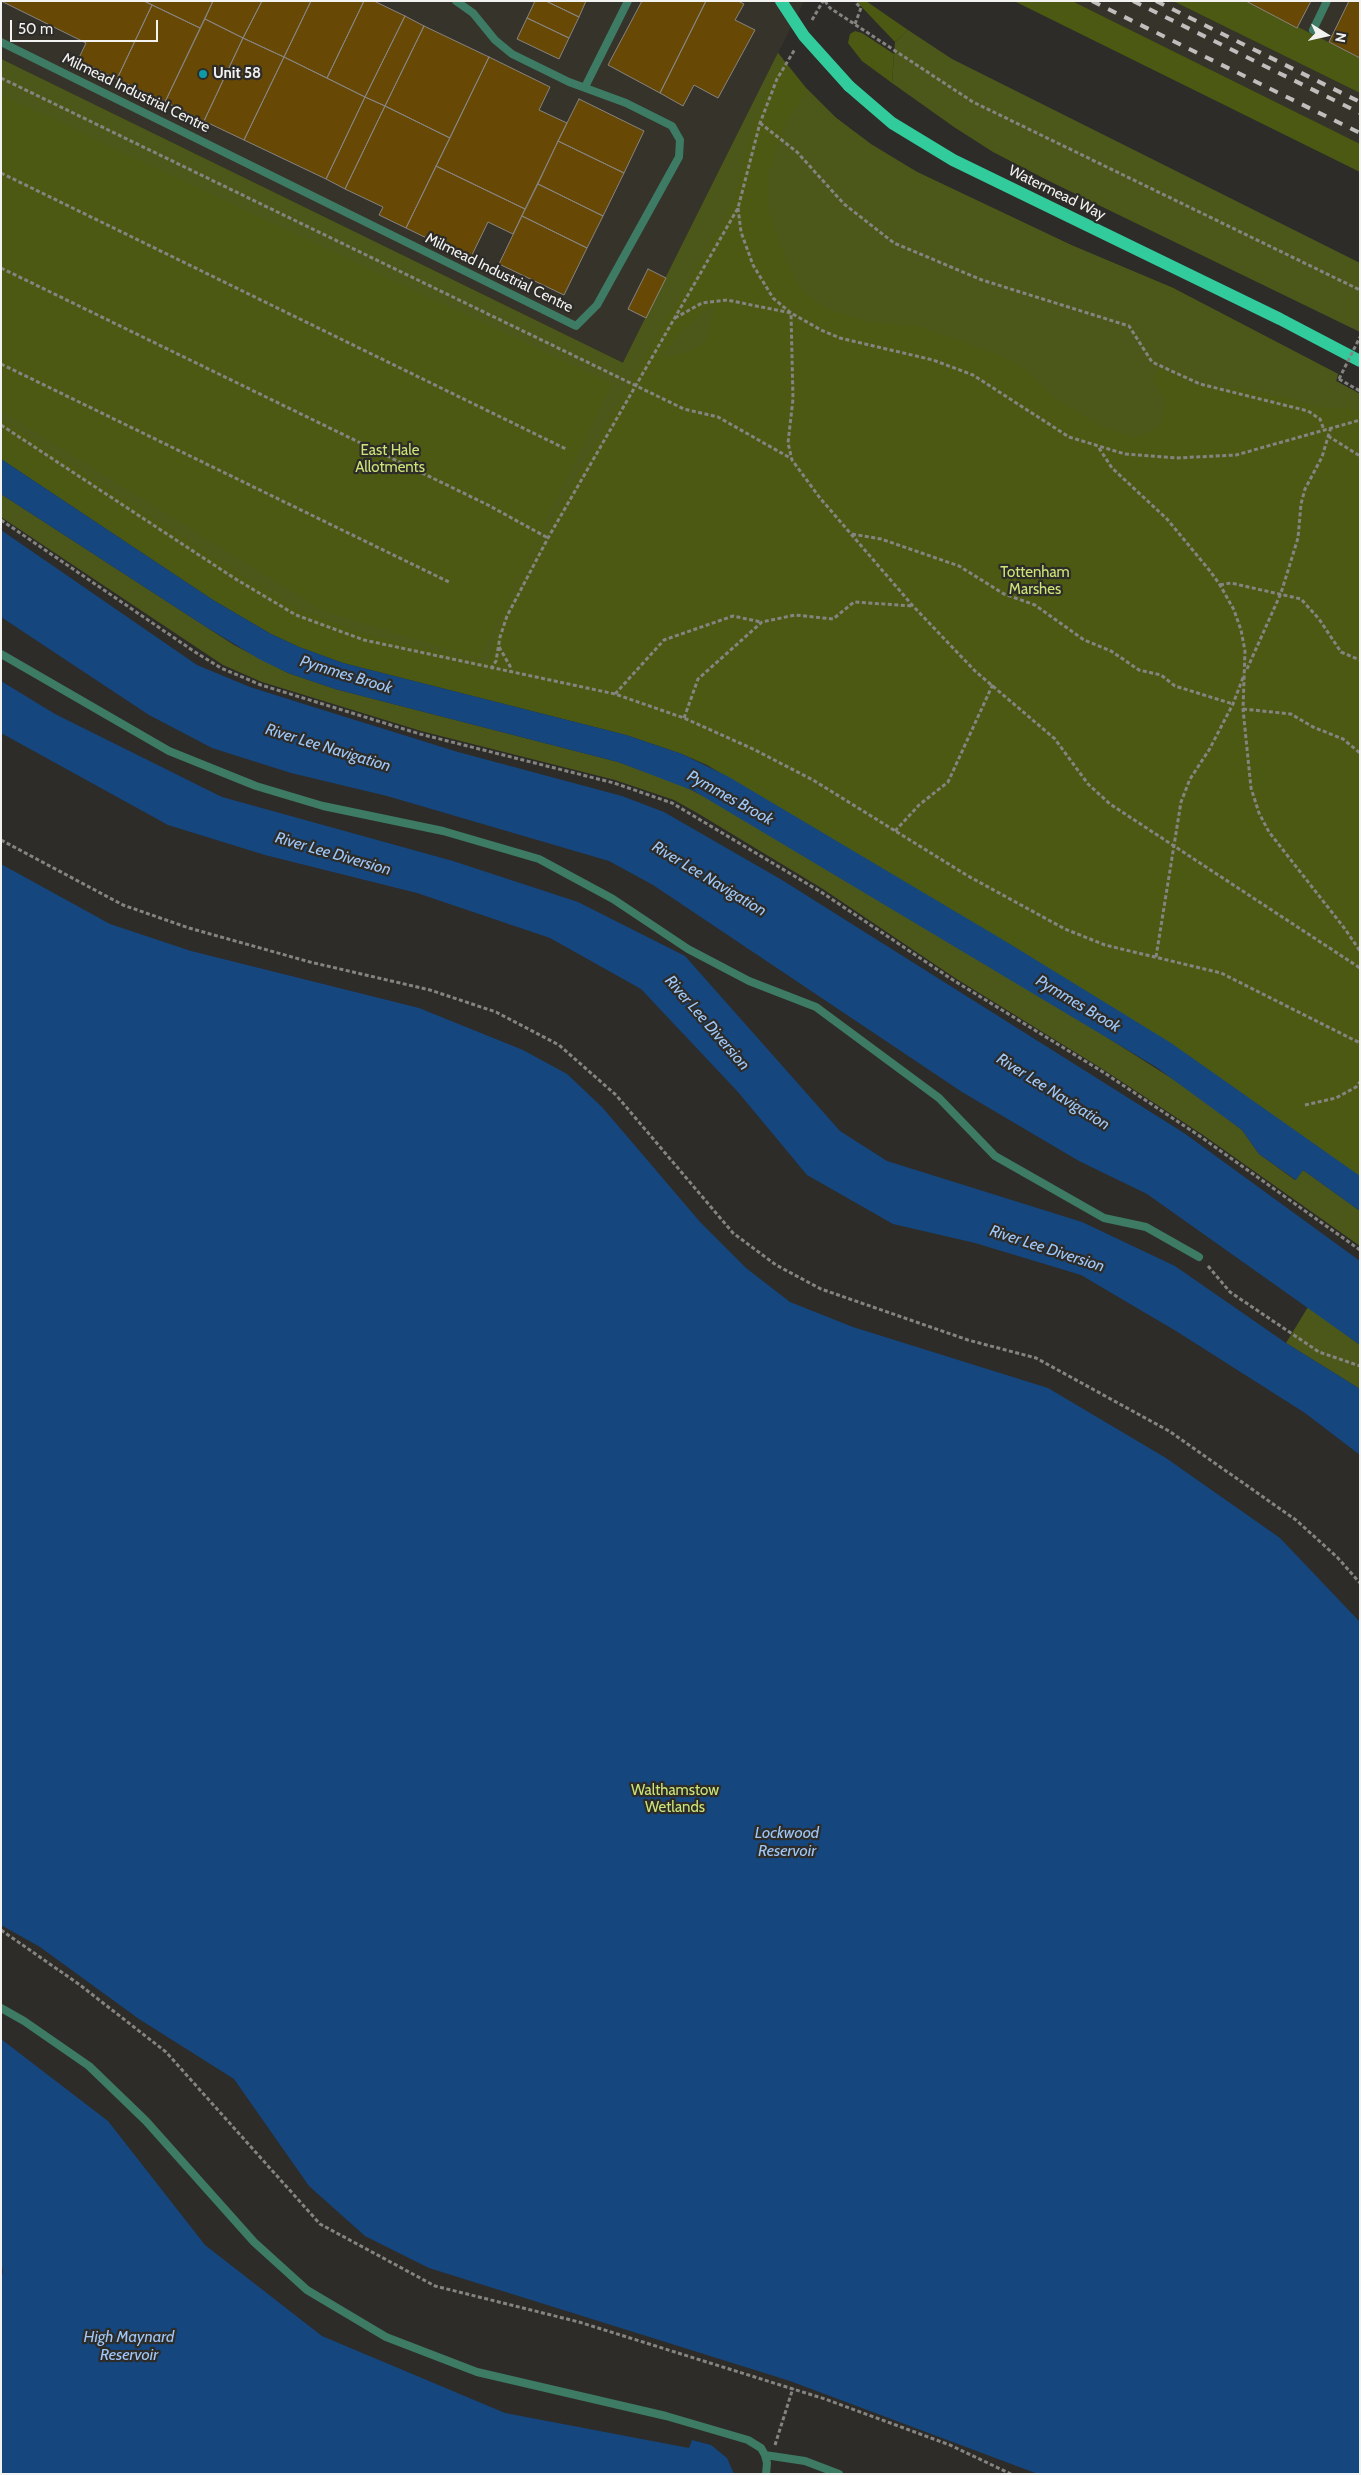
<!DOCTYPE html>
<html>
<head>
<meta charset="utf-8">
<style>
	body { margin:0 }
	#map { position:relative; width:1361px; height:2475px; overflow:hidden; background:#2d2c29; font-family:Cabin,sans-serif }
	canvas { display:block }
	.frame { position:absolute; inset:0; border:2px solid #f2f2f0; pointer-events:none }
	.north { position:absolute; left:1301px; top:10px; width:50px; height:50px; -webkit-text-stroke:4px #2d2c29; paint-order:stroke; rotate:100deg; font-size:14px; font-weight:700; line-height:20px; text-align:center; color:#f2f2f0 }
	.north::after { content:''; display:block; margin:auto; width:18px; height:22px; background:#f2f2f0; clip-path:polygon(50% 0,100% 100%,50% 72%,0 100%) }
	.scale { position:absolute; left:10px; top:20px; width:148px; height:22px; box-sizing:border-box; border:2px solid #f2f2f0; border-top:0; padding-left:6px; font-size:15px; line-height:18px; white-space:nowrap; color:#f2f2f0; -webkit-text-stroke:4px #2d2c29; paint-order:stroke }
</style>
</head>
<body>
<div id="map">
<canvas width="1361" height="2475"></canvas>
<div class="frame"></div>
<div class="north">N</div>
<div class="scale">50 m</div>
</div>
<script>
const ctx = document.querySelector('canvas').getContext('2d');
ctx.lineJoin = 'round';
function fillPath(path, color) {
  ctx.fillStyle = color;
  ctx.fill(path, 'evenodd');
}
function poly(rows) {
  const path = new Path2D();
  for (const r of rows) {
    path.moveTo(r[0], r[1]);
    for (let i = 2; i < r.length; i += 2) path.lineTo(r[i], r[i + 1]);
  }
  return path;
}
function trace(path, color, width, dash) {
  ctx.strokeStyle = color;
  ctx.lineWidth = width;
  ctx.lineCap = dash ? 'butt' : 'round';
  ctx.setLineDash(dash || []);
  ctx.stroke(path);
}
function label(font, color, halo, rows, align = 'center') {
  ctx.font = font + ' Cabin,sans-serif';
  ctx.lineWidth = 4.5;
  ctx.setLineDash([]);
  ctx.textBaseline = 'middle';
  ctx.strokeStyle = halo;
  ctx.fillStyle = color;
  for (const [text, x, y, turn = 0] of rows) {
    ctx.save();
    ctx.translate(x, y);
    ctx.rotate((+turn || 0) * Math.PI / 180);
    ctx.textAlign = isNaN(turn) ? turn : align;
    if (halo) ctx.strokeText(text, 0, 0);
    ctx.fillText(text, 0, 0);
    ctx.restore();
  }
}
fillPath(poly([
	[1,1,804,1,623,363,1,59],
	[1072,1,1173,1,1360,93,1360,144],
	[1246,1,1360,1,1360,58,1297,28]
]), '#36332a');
fillPath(poly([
	[856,1,866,1,908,30,895,42],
	[1014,1,1072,1,1330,129,1360,144,1360,172],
	[1173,1,1246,1,1360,58,1360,93],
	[855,31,862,33,894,54,892,83,862,61,848,43,850,34],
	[778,53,807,89,835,117,871,145,917,172,1071,245,1173,288,1338,374,1336,381,1360,394,1360,1177,1117,1011,707,765,682,754,626,735,343,663,299,647,271,634,213,600,1,459,1,59,623,363]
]), '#4c5912');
fillPath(poly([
	[908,30,952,59,1360,263,1360,332,1049,181,993,152,954,127,892,83,895,42],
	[778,53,783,59,772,77,755,121,733,205,543,535,502,614,489,661,484,662,366,635,299,610,237,573,1,419,1,411,322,610,479,659,612,384,1,95,1,59,623,363],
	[807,89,835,117,871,144,917,172,1071,245,1173,288,1338,374,1336,381,1360,394,1360,412,1346,408,1319,408,1286,397,1251,390,1195,385,1158,367,1153,380,1166,402,1160,427,1135,438,1099,425,1055,398,1025,370,1002,356,919,327,864,321,827,309,802,291,787,262,769,214,767,175,786,123],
	[715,307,706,342,686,353,660,357,684,329,705,310],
	[1,494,234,645,288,673,335,689,618,762,671,780,715,802,1097,1031,1190,1090,1242,1130,1259,1154,1295,1180,1303,1170,1360,1211,1360,1246,1203,1135,1104,1070,955,978,823,889,699,814,674,800,615,780,421,731,262,682,223,665,1,517],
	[1308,1307,1360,1345,1360,1389,1286,1343]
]), '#4c581a');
fillPath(poly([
	[1,459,213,600,271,634,299,647,343,663,626,735,682,754,729,777,1010,944,1171,1043,1360,1176,1360,1211,1303,1170,1296,1180,1259,1154,1242,1130,1156,1067,694,791,618,762,335,689,288,673,259,659,203,625,1,494],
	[1,530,197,665,250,687,307,705,458,752,622,796,664,812,782,880,1184,1133,1360,1261,1360,1345,1147,1194,1079,1161,962,1092,653,885,609,861,387,796,291,773,212,748,149,715,1,617],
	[1,681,55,714,222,797,453,861,578,902,685,956,840,1131,887,1161,1082,1222,1175,1266,1286,1343,1360,1389,1360,1455,1305,1413,1176,1331,1081,1275,975,1243,893,1224,807,1175,738,1092,641,989,550,938,417,893,265,855,168,825,1,733],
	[1,864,110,924,191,951,419,1008,523,1050,567,1074,602,1107,701,1223,746,1268,790,1302,853,1327,1048,1388,1166,1458,1280,1538,1360,1622,1360,2474,1038,2474,790,2381,429,2268,365,2236,309,2186,234,2079,139,2019,40,1947,1,1925],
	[1,2039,108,2121,205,2245,322,2336,505,2413,689,2448,692,2440,711,2445,727,2458,734,2474,1,2474,1,2280,3,2272,1,2259]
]), '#15467e');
const building = poly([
	[1,1,144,1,152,5,117,79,78,60,86,43,1,1],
	[144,1,213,1,200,28,144,1],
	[213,1,262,1,243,38,205,19,213,1],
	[262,1,311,1,284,57,243,38,262,1],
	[311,1,364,1,327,78,284,57,311,1],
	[364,1,374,1,405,16,365,97,327,78,364,1],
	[535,1,546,1,579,17,569,38,527,18,535,1],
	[546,1,586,1,579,17,546,1],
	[642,1,706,1,660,93,608,65,642,1],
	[706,1,738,1,744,4,735,20,755,30,718,98,694,85,683,106,660,93,706,1],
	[1246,1,1311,1,1297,28,1246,1],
	[1349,1,1360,1,1360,58,1329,42,1349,1],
	[152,5,200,28,165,102,117,79,152,5],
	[405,16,424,26,385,106,365,97,405,16],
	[527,18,569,38,559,59,517,39,527,18],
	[205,19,243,38,204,121,165,102,205,19],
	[424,26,489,57,450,138,385,106,424,26],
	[243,38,284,57,244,140,204,121,243,38],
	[284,57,365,97,326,179,244,140,284,57],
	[489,57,550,87,539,110,567,123,525,209,436,166,489,57],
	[365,97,385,106,345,189,326,179,365,97],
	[579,99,644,131,624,173,558,141,579,99],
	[385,106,450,138,406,228,379,215,383,207,345,189,385,106],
	[558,141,624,173,603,216,538,184,558,141],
	[436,166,525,209,513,234,488,222,470,259,406,228,436,166],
	[538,184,603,216,587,248,522,216,538,184],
	[522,216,587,248,564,295,499,264,522,216],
	[648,269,666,278,646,318,628,309,648,269]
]);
fillPath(building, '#674805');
trace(building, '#868480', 1);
trace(poly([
	[825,1,830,8,973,102,1360,290],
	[812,20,823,1],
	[855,24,861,8,856,3],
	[1,78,684,409,718,417,792,459],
	[760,123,797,152,844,204,894,243,982,280,1129,326,1152,362,1200,384,1308,411,1320,419,1324,430],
	[1,173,566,449],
	[738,208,741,232,753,265,773,298,791,313,793,399,788,443,792,460,820,498,913,606,975,671,1055,739,1088,784,1110,804,1360,968],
	[1,268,488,505,548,538],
	[675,318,702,303,727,300,791,313,821,330,840,338,933,360,973,375,1069,437,1125,454,1176,458,1236,455,1360,420],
	[1,364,451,583],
	[1339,379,1360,391],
	[1,425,234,578,296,615,364,640,615,694,684,718,753,749,813,780,968,876,1065,929,1105,945,1221,973,1360,1043],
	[1328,436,1360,456],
	[1099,448,1112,468,1167,519,1210,571,1220,585,1234,610,1241,630,1245,651,1243,709,1251,788,1259,813,1269,832,1345,929,1360,951],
	[1,520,195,652,221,668,261,685,420,734,614,783,672,803,821,892,953,980,1103,1072,1201,1137,1360,1250],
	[852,534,881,539,959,566,1004,594,1035,605,1084,640,1111,651,1139,670,1161,675,1175,686,1233,704],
	[1220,585,1231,583,1301,599,1319,619,1341,652,1360,660],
	[499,647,510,666,511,672],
	[491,669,496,661,500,637,507,616,548,538,738,208,760,123,777,79,795,49],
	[1247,669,1281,593,1298,538,1301,504,1305,489,1322,457,1331,427],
	[615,694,664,640,733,616,761,622],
	[1243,709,1291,714,1313,727,1343,739,1360,753],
	[684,718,698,679,762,622,795,615,833,619,854,602,913,606],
	[895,831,919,805,948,782,993,684],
	[1,840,123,905,189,928,310,962,430,990,496,1012,559,1045,616,1095,733,1233,776,1265,821,1289,968,1340,1036,1358,1169,1431,1296,1520,1337,1557,1360,1583],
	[1156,957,1181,802,1190,779,1209,750,1233,704,1244,675],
	[1305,1105,1336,1098,1356,1087,1360,1082],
	[1208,1266,1230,1292,1319,1352,1360,1366],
	[1,1930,80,1985,166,2052,320,2224,435,2286,579,2322,825,2399,950,2445,1011,2474],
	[775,2445,793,2388]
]), '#858481', 3, [4, 2.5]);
trace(poly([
	[1313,30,1327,1],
	[1,42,576,326,597,305,679,157,680,140,672,126,626,103,569,82,512,54,495,40,473,13,456,1],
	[585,87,628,1],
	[1,654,169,751,256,786,323,806,443,831,539,859,613,899,688,949,749,981,816,1007,939,1098,995,1156,1104,1218,1146,1227,1199,1257],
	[1,2008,24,2021,89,2066,146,2121,254,2242,307,2290,386,2337,477,2372,666,2416,748,2440,761,2448,765,2455,767,2463,766,2474],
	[765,2455,805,2461,839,2474]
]), '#3d7b64', 8);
trace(poly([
	[849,86,892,123,953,160,1280,319,1360,361]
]), '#31cb9c', 12);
trace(poly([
	[1092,1,1360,133],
	[1133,1,1360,113],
	[1156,1,1360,102]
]), '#bfbebc', 4, [9, 9]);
trace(poly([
	[1339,379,1360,337]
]), '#858481', 3, [4, 2.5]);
trace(poly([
	[781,1,804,36,849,86]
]), '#31cb9c', 12);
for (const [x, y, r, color] of [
	[203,74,5,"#0f9aa8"]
]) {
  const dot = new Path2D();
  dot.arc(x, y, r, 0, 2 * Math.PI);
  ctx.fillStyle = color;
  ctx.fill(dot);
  trace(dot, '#2d2c29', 2);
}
label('bold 15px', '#f2f2f0', '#2d2c29', [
	["Unit 58",213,74]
], 'left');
label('15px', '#f2f2f0', '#2d2c29', [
	["Milmead Industrial Centre",136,93,26],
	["Watermead Way",1057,193,26],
	["Milmead Industrial Centre",499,273,26]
]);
label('15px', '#cce478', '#2d2c29', [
	["East Hale",390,451],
	["Allotments",390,468],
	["Tottenham",1035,573],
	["Marshes",1035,590],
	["Walthamstow",675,1791],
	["Wetlands",675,1808]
]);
label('italic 16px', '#9fc7f8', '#2d2c29', [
	["Pymmes Brook",346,675,17],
	["River Lee Navigation",328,748,17],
	["Pymmes Brook",730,798,29],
	["River Lee Diversion",333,854,16],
	["River Lee Navigation",709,879,31],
	["Pymmes Brook",1078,1004,31],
	["River Lee Diversion",707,1023,49],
	["River Lee Navigation",1053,1092,32],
	["River Lee Diversion",1047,1249,18],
	["Lockwood",787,1833],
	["Reservoir",787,1851],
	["High Maynard",129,2337],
	["Reservoir",129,2355]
]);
</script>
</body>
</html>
